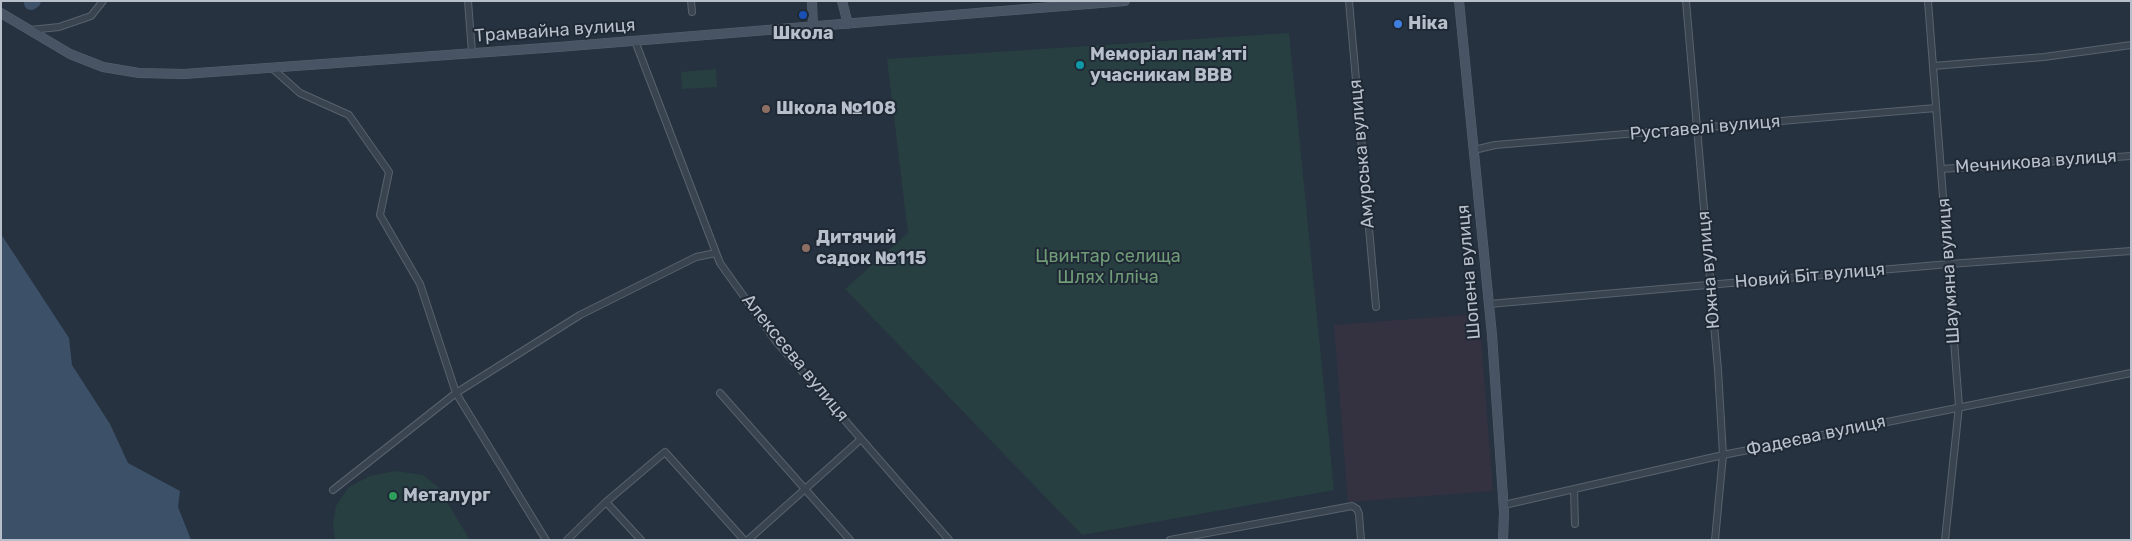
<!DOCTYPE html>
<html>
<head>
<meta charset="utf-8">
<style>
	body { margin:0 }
	#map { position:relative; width:2132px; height:541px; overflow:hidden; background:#263240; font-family:Rubik,sans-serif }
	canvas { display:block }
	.frame { position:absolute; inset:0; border:2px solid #b7bfca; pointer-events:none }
</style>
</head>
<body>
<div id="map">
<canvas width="2132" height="541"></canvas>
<div class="frame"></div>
</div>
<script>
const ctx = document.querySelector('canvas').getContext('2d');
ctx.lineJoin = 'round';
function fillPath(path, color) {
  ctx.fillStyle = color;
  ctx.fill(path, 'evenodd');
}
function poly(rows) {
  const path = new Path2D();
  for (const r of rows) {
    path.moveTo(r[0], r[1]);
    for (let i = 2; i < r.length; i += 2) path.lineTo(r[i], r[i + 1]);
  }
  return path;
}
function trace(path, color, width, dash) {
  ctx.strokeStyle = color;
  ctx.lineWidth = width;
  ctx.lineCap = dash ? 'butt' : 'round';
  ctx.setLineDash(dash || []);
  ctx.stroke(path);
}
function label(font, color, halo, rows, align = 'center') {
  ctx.font = font + ' Rubik,sans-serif';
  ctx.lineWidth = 4;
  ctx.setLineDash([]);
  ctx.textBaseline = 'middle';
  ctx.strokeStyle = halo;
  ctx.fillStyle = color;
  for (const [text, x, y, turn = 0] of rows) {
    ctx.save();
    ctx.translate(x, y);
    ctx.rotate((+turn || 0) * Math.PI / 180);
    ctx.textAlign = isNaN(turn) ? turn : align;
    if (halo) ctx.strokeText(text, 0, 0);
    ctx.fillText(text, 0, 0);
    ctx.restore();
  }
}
fillPath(poly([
	[1479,314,1493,491,1348,502,1334,325]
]), '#343241');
fillPath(poly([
	[1289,33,1334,490,1082,535,845,289,908,233,887,59],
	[716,69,717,87,682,89,681,72],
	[395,471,423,475,438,487,470,540,335,540,333,525,336,506,349,487,370,476]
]), '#283f41');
fillPath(poly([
	[1,234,69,338,72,365,110,424,128,463,180,491,178,507,191,540,1,540]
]), '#3c5168');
trace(poly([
	[31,3,34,1]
]), '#3c5168', 14);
const street = poly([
	[468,1,472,53],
	[691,1,692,12],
	[1349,1,1376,307],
	[1686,1,1718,370,1723,455,1715,540],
	[1928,1,1959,406,1945,540],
	[30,30,59,27,91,16,103,1],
	[635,41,720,263,775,340,949,540],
	[1933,66,2044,57,2131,45],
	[272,68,300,93,349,115,389,172,380,215,420,284,456,393,546,540],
	[1474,150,1495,145,1936,108],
	[1941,169,2131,156],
	[1489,304,1949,264,2131,251],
	[720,393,850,540],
	[1574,489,1575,524],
	[333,490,456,393,580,315,696,257,716,253],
	[606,502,641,540],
	[1504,505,1723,455,2131,373],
	[567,540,606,502,665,452,744,540],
	[748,540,861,439],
	[1170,540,1352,506,1357,509,1359,514,1361,540]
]);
const secondary = poly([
	[812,1,813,27],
	[842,1,848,24],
	[1459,1,1492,335,1504,512,1503,540],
	[1,13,70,54,103,67,139,73,184,74,558,47,1125,1]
]);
trace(street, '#58626d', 8);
trace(secondary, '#58626d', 10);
trace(street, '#3a4450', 6);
trace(secondary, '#485363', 9);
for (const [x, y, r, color] of [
	[803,15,5,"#1a4fb4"],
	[1398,24,5,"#3f7fe0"],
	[1080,65,5,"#0f9aa8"],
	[766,109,5,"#8d6e63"],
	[806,248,5,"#8d6e63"],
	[393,496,5,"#2e9e5b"]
]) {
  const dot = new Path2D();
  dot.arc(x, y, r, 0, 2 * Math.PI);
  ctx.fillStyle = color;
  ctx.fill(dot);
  trace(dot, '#1f2935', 2);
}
label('bold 18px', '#b7bfca', '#1f2935', [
	["Ніка",1408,24],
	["Школа",803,34,"center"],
	["Меморіал пам'яті",1090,55],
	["учасникам ВВВ",1090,76],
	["Школа №108",776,109],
	["Дитячий",816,238],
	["садок №115",816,259],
	["Металург",403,496]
], 'left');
label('18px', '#b7bfca', '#1f2935', [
	["Трамвайна вулиця",555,31,-4],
	["Руставелі вулиця",1705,128,-5],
	["Амурська вулиця",1362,154,-95],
	["Мечникова вулиця",2036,162,-4],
	["Южна вулиця",1709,270,-95],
	["Шаумяна вулиця",1949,271,-94],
	["Шопена вулиця",1469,272,-95],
	["Новий Біт вулиця",1810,276,-5],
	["Алексєєва вулиця",795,358,51],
	["Фадеєва вулиця",1816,436,-12]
]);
label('18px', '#6f9b77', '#1f2935', [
	["Цвинтар селища",1108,257],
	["Шлях Ілліча",1108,278]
]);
</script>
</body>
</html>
